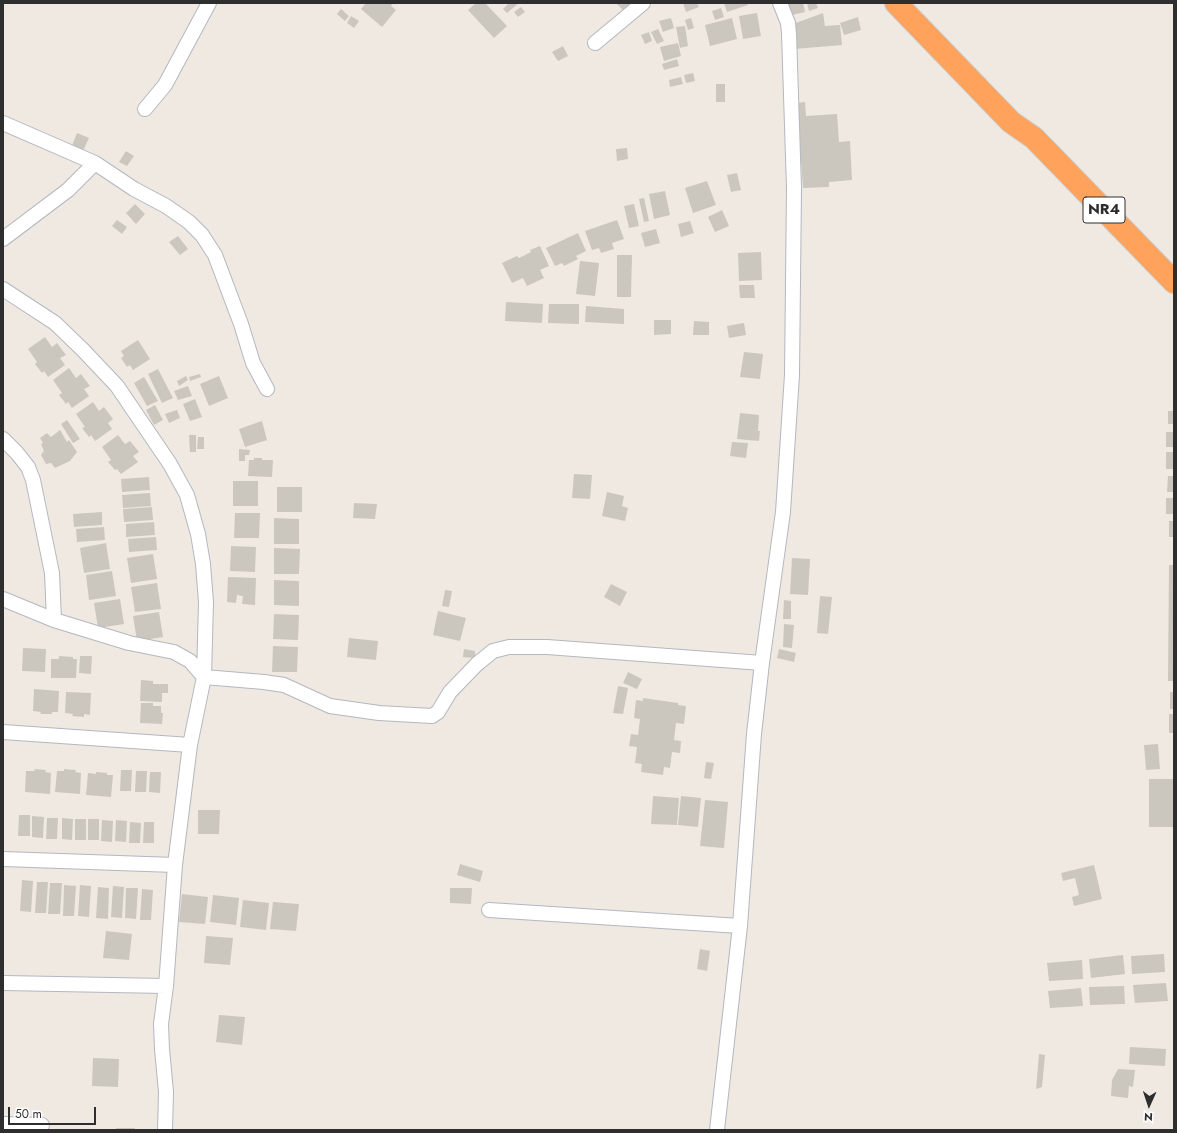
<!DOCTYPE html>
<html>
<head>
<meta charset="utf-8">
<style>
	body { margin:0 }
	#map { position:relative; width:1177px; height:1133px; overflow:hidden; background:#efe9e1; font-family:Jost,sans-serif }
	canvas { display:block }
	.frame { position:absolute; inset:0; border:4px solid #2e2e2e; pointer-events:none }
	.north { position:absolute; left:1129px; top:1085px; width:40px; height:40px; -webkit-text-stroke:3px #fff; paint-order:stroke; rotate:183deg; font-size:11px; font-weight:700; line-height:16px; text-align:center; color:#2e2e2e }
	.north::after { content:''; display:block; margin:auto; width:14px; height:18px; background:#2e2e2e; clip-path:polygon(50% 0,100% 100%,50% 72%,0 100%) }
	.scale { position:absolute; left:8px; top:1107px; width:88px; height:18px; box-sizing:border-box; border:2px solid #2e2e2e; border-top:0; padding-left:5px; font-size:12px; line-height:14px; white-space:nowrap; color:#2e2e2e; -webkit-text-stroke:3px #fff; paint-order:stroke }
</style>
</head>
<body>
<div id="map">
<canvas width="1177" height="1133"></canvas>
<div class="frame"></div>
<div class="north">N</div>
<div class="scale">50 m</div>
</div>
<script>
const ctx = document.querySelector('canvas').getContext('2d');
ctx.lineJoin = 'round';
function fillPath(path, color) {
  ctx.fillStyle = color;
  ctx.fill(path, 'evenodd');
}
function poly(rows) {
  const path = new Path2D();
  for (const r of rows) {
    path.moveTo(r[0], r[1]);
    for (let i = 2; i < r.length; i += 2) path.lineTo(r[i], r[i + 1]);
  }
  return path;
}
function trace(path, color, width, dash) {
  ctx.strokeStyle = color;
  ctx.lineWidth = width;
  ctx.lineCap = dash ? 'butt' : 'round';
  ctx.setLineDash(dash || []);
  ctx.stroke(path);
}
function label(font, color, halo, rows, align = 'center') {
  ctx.font = font + ' Jost,sans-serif';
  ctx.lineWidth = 3.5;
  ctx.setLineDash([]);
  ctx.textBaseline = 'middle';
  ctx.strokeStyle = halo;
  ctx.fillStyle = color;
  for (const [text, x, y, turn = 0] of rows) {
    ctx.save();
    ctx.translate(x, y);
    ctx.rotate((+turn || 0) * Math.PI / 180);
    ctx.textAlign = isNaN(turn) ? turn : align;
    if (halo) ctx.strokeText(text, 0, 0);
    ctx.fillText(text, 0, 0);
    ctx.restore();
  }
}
fillPath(poly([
	[366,3,393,3,391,6,396,10,382,27,361,9],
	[476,3,485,3,507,26,494,38,468,10],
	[509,3,519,3,507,13,503,9],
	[616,3,631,3,623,10],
	[683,3,697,3,699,7,686,12],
	[724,3,747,3,748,5,727,12],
	[788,3,803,3,805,12,792,15],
	[807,3,816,3,818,8,809,11],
	[521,7,525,12,518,17,514,12],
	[721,8,724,17,715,20,712,11],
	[341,9,349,16,345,21,337,14],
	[757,13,761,36,743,39,739,16],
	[823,13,825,26,840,25,842,45,794,49,793,24],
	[351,16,359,21,354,28,347,23],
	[858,17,861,30,844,35,840,23],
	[671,18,674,28,663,32,659,21],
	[691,18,694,28,688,30,685,20],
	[732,18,737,39,710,46,705,25],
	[685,26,688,46,680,48,676,27],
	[658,29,664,41,657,44,651,32],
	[649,32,652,41,645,44,641,35],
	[678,43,681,56,664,61,660,47],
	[563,46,568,56,558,61,552,52],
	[677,59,679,66,664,70,662,64],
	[693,73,695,81,686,83,684,75],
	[681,77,683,84,670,87,669,80],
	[716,84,725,84,725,102,716,102],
	[805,102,806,116,837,114,839,142,850,141,852,180,829,182,829,187,803,188,797,103],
	[77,133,89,138,82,153,71,148],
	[627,148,628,159,617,161,616,149],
	[126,151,134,156,127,166,119,162],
	[737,173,741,190,731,192,727,175],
	[707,181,716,205,693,213,685,188],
	[665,191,670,215,654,219,649,194],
	[644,198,649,221,644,222,639,199],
	[135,204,145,214,136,224,126,213],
	[634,204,639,226,629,228,624,206],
	[722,210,729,226,715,232,708,217],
	[117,220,127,227,122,234,112,226],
	[617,220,624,239,612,243,614,249,601,253,599,248,592,250,585,231],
	[690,221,694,233,681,237,678,224],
	[656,229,660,243,645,247,641,233],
	[578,233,586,251,576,256,578,259,564,266,562,263,555,266,546,248],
	[178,236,188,249,180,255,169,242],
	[540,246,549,266,540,270,544,278,527,286,523,278,512,283,502,263,517,256,519,258,531,252,530,250],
	[761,252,762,280,739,281,738,253],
	[617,255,632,255,631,297,617,297],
	[580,261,599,263,595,296,576,294],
	[739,285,754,285,755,298,740,298],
	[506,302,543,304,542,323,505,321],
	[549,304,579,304,579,324,548,323],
	[586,306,624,309,624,324,585,322],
	[654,320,671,320,671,334,654,335],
	[694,321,709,322,709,335,693,335],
	[744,323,746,335,729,338,727,326],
	[45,337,52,347,57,343,66,355,60,358,65,365,48,377,44,371,42,373,35,364,37,362,28,349],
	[138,340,150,359,133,370,130,365,127,367,121,358,124,356,121,351],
	[744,352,763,354,760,379,740,377],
	[69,368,76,378,81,374,90,386,84,389,89,396,72,408,68,402,66,404,59,395,62,393,53,380],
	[158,369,173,398,162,403,148,374],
	[200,374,201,377,190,381,189,377],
	[186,376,188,380,179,386,177,381],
	[219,376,228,398,209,406,200,384],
	[144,377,158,401,147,406,134,383],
	[188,386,192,396,178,400,174,391],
	[195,399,202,417,190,421,183,404],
	[93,402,99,411,104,407,113,419,108,423,112,429,95,441,91,435,89,437,82,428,85,427,76,414],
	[155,405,163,420,154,425,146,410],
	[177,410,180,418,169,423,165,414],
	[1168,411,1174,411,1174,424,1168,424],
	[740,413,759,415,758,431,760,431,759,441,737,439],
	[67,420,80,439,73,443,61,424],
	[262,421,267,440,245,447,239,429],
	[60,430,67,442,69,440,77,452,70,461,55,468,51,463,46,464,41,455,44,451,41,444,43,443,40,438,47,433,51,437],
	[1166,432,1174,432,1174,447,1166,447],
	[118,435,125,444,130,441,139,452,133,456,138,462,121,474,117,469,115,470,108,462,111,460,102,447],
	[189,435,196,435,196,452,190,452],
	[198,437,204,437,204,449,197,449],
	[732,442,748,443,746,458,730,456],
	[239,449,250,450,249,455,245,455,245,461,239,461],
	[1166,452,1174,452,1174,469,1166,469],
	[254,458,262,458,262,460,273,460,272,477,248,476,249,460,254,460],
	[574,474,592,475,590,499,572,498],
	[1168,476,1174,476,1174,492,1167,492],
	[149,477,150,490,122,492,121,479],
	[233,481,258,481,258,506,233,506],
	[277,487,302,487,302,512,277,512],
	[607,492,624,496,622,506,628,508,625,521,602,516],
	[150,493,151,506,123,508,122,495],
	[1166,498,1174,498,1174,514,1166,514],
	[354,503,377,504,375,519,353,518],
	[152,507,153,520,124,522,123,509],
	[102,512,102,525,74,527,73,514],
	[235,513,260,513,259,538,234,538],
	[274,518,299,519,299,544,274,544],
	[1169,521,1174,521,1174,537,1169,537],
	[154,522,155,535,126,537,126,524],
	[104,527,105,540,77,542,76,529],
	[156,537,157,550,129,552,128,539],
	[106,543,110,569,84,573,80,548],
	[231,546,256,547,255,572,230,571],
	[274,548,300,549,299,574,274,574],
	[153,554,157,579,131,583,127,558],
	[792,558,810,559,808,595,790,594],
	[1169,565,1174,565,1174,681,1168,681],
	[112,571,116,596,89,600,86,575],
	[228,577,256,578,255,605,242,604,243,596,237,595,236,603,227,602],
	[274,580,299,581,299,606,274,605],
	[157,583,161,609,135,612,131,587],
	[611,584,627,592,620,606,604,597],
	[445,590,452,591,449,607,442,606],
	[820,596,832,597,828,634,817,633],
	[120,599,124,624,98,628,94,603],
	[784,600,791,601,791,619,783,619],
	[438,611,466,618,460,641,433,635],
	[159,612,163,637,137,641,133,616],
	[274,614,299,615,298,640,273,639],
	[784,624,794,625,792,648,783,647],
	[349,638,378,641,376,660,347,657],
	[273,646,298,647,297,672,272,672],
	[23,648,46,649,45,672,22,671],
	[464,649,475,651,475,658,463,657],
	[779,649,796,653,794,662,777,658],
	[59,656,73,657,73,659,77,659,76,678,51,678,51,659,59,659],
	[80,656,92,656,91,674,79,673],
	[628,672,642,679,637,689,623,683],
	[141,680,153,681,153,684,168,684,168,693,162,693,162,702,140,701],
	[618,686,628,688,623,714,613,713],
	[34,689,59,691,58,712,52,712,52,714,40,714,41,712,33,711],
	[66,692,91,693,90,715,84,714,84,717,72,716,73,714,65,713],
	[1170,692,1174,692,1174,709,1170,709],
	[643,698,678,703,678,705,686,706,684,724,676,723,674,740,681,741,680,753,672,752,670,768,664,767,663,775,641,772,642,764,635,763,637,747,629,746,631,734,638,735,640,719,634,718,636,700,643,701],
	[141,703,153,703,153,706,161,706,161,713,163,713,162,724,140,723],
	[1169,714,1174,714,1174,733,1169,733],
	[1158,744,1160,769,1146,770,1144,745],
	[706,762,714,763,711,779,704,778],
	[34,769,46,770,45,772,51,773,50,794,25,792,26,771,35,771],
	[64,769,76,770,75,772,81,773,80,794,55,792,57,771,64,771],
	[121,770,132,770,131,791,120,791],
	[136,771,147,771,146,792,135,792],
	[96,772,107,773,107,775,113,775,111,797,86,795,88,773,96,774],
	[150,772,161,772,160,793,149,792],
	[1149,779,1174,779,1174,827,1149,827],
	[653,796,679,798,677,825,651,824],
	[681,796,701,798,698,827,678,825],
	[705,800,728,802,724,848,700,846],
	[198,810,220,810,219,834,198,834],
	[19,815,30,815,30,836,18,836],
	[32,816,44,817,43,838,32,837],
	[47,818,58,818,57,839,46,839],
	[62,818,73,819,72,840,62,839],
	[75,819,86,819,86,840,75,840],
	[88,819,99,819,99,840,88,840],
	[102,820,113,821,112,842,101,841],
	[116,820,127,821,126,842,115,841],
	[130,822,141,823,140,843,129,843],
	[144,822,154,822,154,843,143,843],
	[460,864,483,871,480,882,457,875],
	[1094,865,1102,899,1074,906,1072,897,1079,895,1075,878,1063,881,1061,873],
	[22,880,33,881,31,912,20,911],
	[37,882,48,882,46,913,35,913],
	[50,883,62,883,60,914,48,914],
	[64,885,76,886,74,916,63,916],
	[80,885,91,886,89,917,78,916],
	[113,886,124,887,122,918,111,917],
	[98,887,109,888,108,919,96,918],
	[126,888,138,888,136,919,125,918],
	[450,888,472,888,471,904,450,903],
	[142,889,153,890,151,920,140,920],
	[182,894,208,897,205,924,179,922],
	[213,895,239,898,236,925,210,922],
	[243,900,269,903,266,930,240,927],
	[273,902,299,904,296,931,270,929],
	[106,931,132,934,129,960,103,958],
	[206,936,233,938,230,965,204,963],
	[700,949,710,951,707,971,697,969],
	[1164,954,1165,972,1132,974,1131,956],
	[1123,955,1125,974,1091,978,1089,959],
	[1082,960,1083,979,1049,981,1047,963],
	[1166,983,1168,1001,1135,1003,1133,985],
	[1124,986,1125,1004,1090,1005,1089,987],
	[1081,988,1083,1006,1050,1008,1048,991],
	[219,1015,245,1017,242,1045,216,1042],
	[1130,1047,1166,1049,1165,1066,1129,1064],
	[1039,1054,1045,1055,1042,1087,1036,1089],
	[93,1058,119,1059,118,1087,92,1086],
	[1118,1069,1135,1070,1133,1087,1129,1086,1128,1098,1111,1096,1112,1080],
	[116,1128,135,1128,135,1130,116,1130]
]), '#cbc7bf');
const street = poly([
	[595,43,643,3],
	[145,109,165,85,209,3],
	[3,123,95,163,134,189,166,206,189,222,202,235,215,255,241,324,253,363,267,389],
	[3,239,68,190,95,163],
	[3,289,55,323,83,350,117,386,170,464,187,495,198,534,203,564,206,602,204,677,190,745,175,865,166,986,161,1024,162,1049,166,1092,165,1130],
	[3,439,17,453,28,467,33,480,52,573,54,620],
	[3,599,54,620,129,643,174,652,190,661,204,677,264,682,284,685,330,706,379,713,432,716,438,712,450,692,477,664,493,651,509,647,547,647,762,663],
	[3,732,190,745],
	[3,859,175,865],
	[489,910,740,926],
	[3,983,166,986],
	[3,1124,42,1125],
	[717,1130,740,926,754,734,762,663,783,512,792,375,794,188,789,33,788,23,780,3]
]);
const highway = poly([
	[896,3,1011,122,1034,138,1174,282]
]);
trace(street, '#b4b7c1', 16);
trace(highway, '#c9c9c9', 24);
trace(street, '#fff', 14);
trace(highway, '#ffa35c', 22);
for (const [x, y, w] of [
	[1104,210,42]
]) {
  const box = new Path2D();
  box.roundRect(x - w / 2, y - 13, w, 26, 3);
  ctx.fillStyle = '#fff';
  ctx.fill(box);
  trace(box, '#2e2e2e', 1);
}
label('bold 15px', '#2e2e2e', null, [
	["NR4",1104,210]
]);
</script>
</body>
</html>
